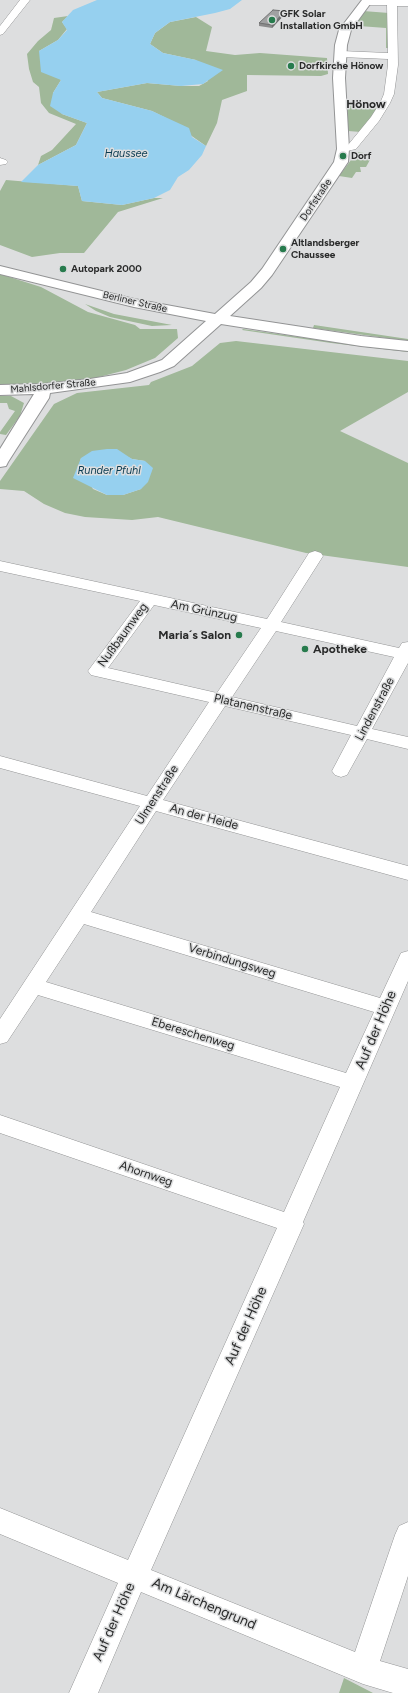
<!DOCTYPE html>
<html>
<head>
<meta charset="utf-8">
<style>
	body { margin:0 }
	canvas { display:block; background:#dddedf }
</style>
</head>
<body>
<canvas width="408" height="1693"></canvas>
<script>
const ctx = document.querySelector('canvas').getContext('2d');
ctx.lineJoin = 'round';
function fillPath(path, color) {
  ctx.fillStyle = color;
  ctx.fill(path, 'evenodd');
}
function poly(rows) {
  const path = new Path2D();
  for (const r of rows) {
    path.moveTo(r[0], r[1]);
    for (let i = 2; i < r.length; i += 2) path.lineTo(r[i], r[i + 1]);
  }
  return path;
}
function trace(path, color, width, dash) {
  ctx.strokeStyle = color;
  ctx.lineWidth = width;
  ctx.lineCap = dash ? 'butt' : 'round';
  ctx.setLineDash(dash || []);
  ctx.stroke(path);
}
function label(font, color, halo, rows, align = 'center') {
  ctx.font = font + ' Figtree,sans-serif';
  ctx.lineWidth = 3;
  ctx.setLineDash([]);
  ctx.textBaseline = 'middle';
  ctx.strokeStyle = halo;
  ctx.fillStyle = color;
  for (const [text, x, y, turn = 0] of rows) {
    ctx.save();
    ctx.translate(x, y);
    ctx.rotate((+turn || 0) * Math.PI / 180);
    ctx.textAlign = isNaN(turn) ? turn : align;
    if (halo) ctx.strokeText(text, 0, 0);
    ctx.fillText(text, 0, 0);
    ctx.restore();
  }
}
fillPath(poly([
	[363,11,389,13,390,48,386,48,386,28,359,26,361,22,355,22],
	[68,16,62,22,67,29,58,40,39,51,61,80,53,93,62,114,87,123,76,145,38,165,41,156,52,150,76,124,49,113,41,103,39,87,33,82,29,69,27,54,38,41,51,30,54,18],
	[196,17,212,27,206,51,235,55,260,53,327,58,328,74,321,76,247,75,247,91,222,100,217,123,206,146,166,118,152,111,102,98,97,92,147,83,181,86,199,86,208,81,196,60,163,53,150,44,155,33,170,22],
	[346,105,381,106,361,132,348,131],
	[357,152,364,153,371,158,366,167,360,167,361,172,356,172,352,178,339,176],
	[6,180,78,186,82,201,122,205,154,198,163,198,118,212,84,253,60,253,32,257,0,245,0,191],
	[0,274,41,287,88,312,135,325,140,329,177,329,178,338,155,358,126,370,99,377,70,383,0,385],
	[85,304,114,314,172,325,152,326,110,317,96,311],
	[314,325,408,339,408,341,313,328],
	[243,329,335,342,408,350,408,352,331,343,242,330],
	[236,341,408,361,408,392,340,431,408,463,408,567,306,553,158,517,132,520,85,517,65,513,44,504,24,491,0,489,0,481,54,404,77,393,149,385,151,382,192,366,220,343],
	[126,456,132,459,145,461,141,489,123,495,107,495,93,489,79,466,81,458],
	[0,396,11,396,24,403,20,416,6,435,0,434,0,432,15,411,9,409,7,403,0,403],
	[344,1678,373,1693,339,1693]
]), '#a0b899');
fillPath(poly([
	[97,0,242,0,230,9,215,13,170,22,155,33,150,44,163,53,196,60,223,70,203,84,181,86,147,83,97,92,102,98,152,111,189,128,192,137,206,146,202,155,189,170,178,177,170,190,154,198,122,205,82,201,78,186,21,182,38,165,76,145,87,123,62,114,50,106,53,93,61,80,41,72,39,51,58,40,67,30,62,22,73,10],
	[107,449,117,449,132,459,145,461,153,468,148,482,141,489,123,495,107,495,73,478,81,458,92,451]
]), '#96d0ef');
const minor = poly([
	[20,0,30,0,3,34,0,35,0,26,20,0],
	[364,0,408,0,408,6,397,6,398,65,394,94,390,103,379,121,356,149,343,152,339,151,337,149,339,147,348,145,371,117,380,103,384,94,388,65,388,59,341,57,336,54,341,51,388,53,387,5,367,5,364,4,364,0],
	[0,158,6,160,8,162,6,164,0,165,0,158],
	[315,551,321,553,323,556,281,622,399,648,402,643,408,642,408,663,372,729,408,737,408,749,367,739,347,775,341,777,335,775,332,771,351,735,225,706,163,800,408,866,408,880,156,811,91,912,380,998,401,953,408,951,408,981,303,1222,304,1224,151,1570,355,1652,395,1535,399,1526,408,1522,408,1576,380,1661,408,1669,408,1693,393,1693,363,1684,141,1592,98,1693,69,1693,118,1583,0,1534,0,1508,128,1560,277,1228,0,1133,0,1115,284,1212,340,1087,38,995,7,1042,0,1044,0,1019,140,806,0,768,0,756,147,796,209,702,91,675,88,671,140,601,0,571,0,561,267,619,309,553,315,551],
	[154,605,261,628,217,693,108,668,154,605],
	[276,631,394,657,357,726,232,697,276,631],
	[84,924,374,1012,346,1073,46,982,84,924]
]);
const major = poly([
	[362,0,373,0,351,30,347,45,345,78,349,149,348,162,272,275,261,288,230,316,361,336,408,341,408,351,361,346,221,324,174,366,160,372,130,382,50,393,49,398,8,462,6,466,0,467,0,449,34,394,0,395,0,385,43,384,90,379,127,373,162,360,206,321,134,307,0,274,0,266,134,299,215,314,251,282,262,269,334,162,337,149,333,78,335,45,339,30,362,0]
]);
trace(minor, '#939495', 1);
trace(major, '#939495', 2);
fillPath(minor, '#fff');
fillPath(major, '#fff');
fillPath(poly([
	[285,11,285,14,272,28,259,26,259,23]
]), '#8a8a8b');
fillPath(poly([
	[285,11,285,14,272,28,272,25]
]), '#707171');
const building = poly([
	[273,10,285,11,272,25,259,23,273,10]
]);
fillPath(building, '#a0a1a2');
trace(building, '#707171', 1);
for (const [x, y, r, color] of [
	[272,20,4,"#277b4d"],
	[291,66,4,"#277b4d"],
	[343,156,4,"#277b4d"],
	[283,249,4,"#277b4d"],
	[63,269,4,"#277b4d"],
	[239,635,4,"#277b4d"],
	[305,649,4,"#277b4d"]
]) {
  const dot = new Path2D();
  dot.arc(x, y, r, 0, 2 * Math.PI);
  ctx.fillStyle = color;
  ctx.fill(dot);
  trace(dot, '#dddedf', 1.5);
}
label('bold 10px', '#292a2a', '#dddedf', [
	["GFK Solar",280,14],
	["Installation GmbH",280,26],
	["Dorfkirche Hönow",299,66],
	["Dorf",351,156],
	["Altlandsberger",291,243],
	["Chaussee",291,255],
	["Autopark 2000",71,269]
], 'left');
label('10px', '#292a2a', '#dddedf', [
	["Dorfstraße",316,200,-56],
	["Berliner Straße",135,302,13],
	["Mahlsdorfer Straße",53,386,-5]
]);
label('italic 11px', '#083a50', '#dddedf', [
	["Haussee",126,154],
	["Runder Pfuhl",109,471]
]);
label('bold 12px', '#292a2a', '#dddedf', [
	["Hönow",366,104]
]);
label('12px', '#292a2a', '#dddedf', [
	["Am Grünzug",204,611,12],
	["Nußbaumweg",123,635,-54],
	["Platanenstraße",253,707,13],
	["Lindenstraße",375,709,-62],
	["Ulmenstraße",157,795,-57],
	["An der Heide",204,817,15],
	["Verbindungsweg",232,961,17],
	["Ebereschenweg",193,1034,17],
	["Ahornweg",146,1174,19]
]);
label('bold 12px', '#292a2a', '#dddedf', [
	["Maria´s Salon",231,635],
	["Apotheke",313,649,"left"]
], 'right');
label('14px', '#292a2a', '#dddedf', [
	["Auf der Höhe",376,1030,-67],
	["Auf der Höhe",246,1326,-66],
	["Am Lärchengrund",204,1604,23],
	["Auf der Höhe",114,1622,-66]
]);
</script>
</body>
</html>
